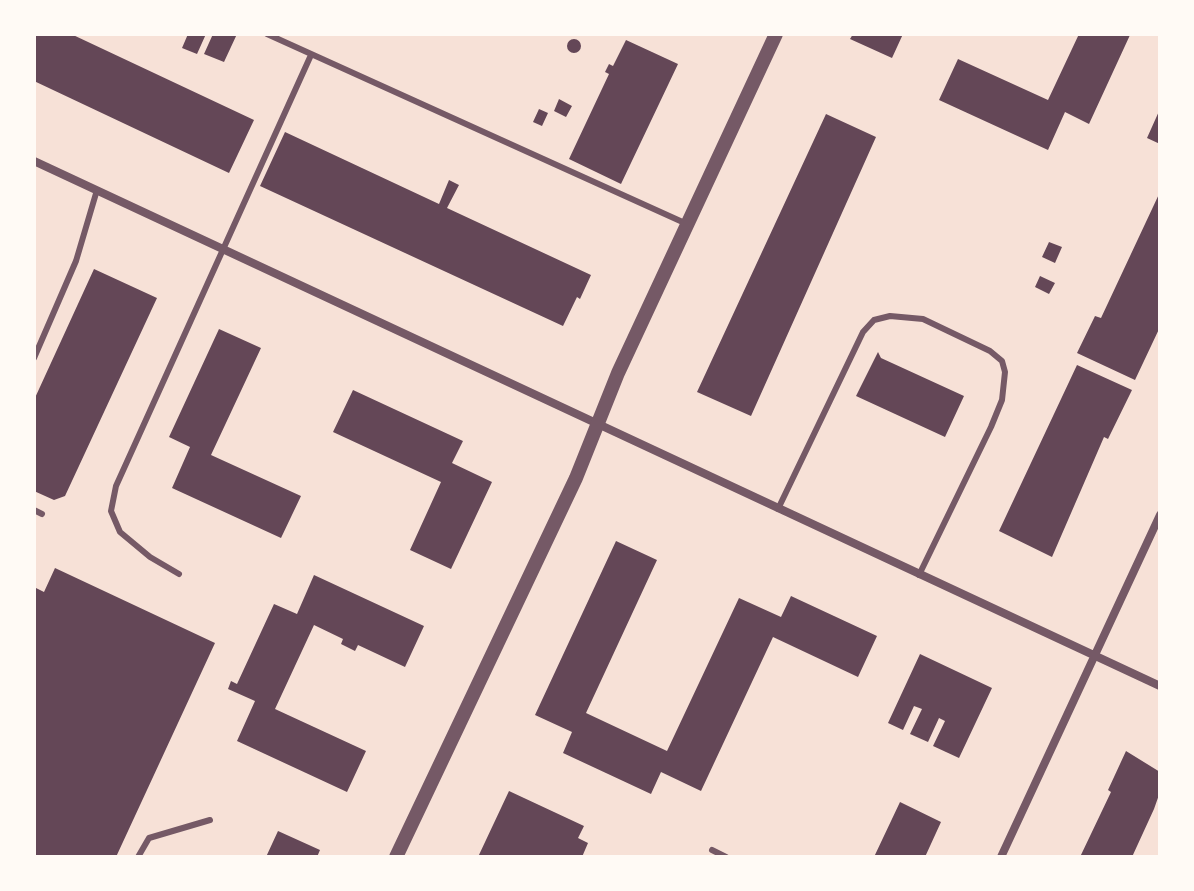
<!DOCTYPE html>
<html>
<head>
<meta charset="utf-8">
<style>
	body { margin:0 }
	#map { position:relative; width:1194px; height:891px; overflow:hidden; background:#f7e1d7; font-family:Karla,sans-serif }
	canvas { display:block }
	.frame { position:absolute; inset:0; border:36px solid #fffaf5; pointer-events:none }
</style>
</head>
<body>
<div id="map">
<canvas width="1194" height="891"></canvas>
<div class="frame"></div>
</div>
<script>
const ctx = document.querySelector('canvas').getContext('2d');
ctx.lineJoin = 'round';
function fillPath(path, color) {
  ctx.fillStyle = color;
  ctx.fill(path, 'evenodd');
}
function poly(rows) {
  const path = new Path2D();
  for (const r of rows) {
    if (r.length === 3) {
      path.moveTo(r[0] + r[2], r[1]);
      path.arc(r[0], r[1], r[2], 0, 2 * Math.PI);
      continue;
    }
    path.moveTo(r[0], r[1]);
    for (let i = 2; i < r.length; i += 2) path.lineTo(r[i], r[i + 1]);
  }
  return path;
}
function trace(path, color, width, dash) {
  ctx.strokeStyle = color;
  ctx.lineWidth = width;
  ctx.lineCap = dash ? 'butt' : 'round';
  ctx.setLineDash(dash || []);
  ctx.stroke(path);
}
fillPath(poly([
	[34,34,71,34,254,120,229,173,34,81],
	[188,34,206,34,197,54,182,48],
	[213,34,237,34,224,62,204,54],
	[853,34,903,34,892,58,850,39],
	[1079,34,1130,35,1089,124,1065,112,1048,150,939,100,958,59,1048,100],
	[574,46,7],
	[626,40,678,64,621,184,569,159,609,74,605,72,609,64,613,66],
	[559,99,572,106,566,117,554,111],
	[539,109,548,113,542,126,533,122],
	[1160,109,1160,144,1147,138],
	[826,114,876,137,751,416,697,392],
	[285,132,439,204,449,180,459,185,447,208,591,275,580,299,577,297,563,326,260,186],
	[1160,192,1160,327,1135,380,1077,353,1095,316,1101,318],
	[1049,242,1062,247,1055,263,1042,257],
	[94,269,157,298,65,496,54,500,34,491,34,400],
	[1040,276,1055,283,1049,294,1035,287],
	[219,329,261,348,211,455,301,496,281,538,172,488,190,447,169,437],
	[878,352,881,358,964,396,945,437,856,396],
	[1077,365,1132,390,1108,439,1104,437,1052,557,999,531],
	[353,390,463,441,452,463,492,482,451,569,410,550,441,482,333,432],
	[616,541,657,560,586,713,667,751,739,598,781,617,791,596,877,636,858,677,773,637,701,791,661,772,651,794,563,753,572,732,535,715],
	[55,568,215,643,116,857,34,857,34,587,44,592],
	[314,575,424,626,405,667,358,645,355,651,341,644,343,639,314,625,275,709,366,751,347,792,237,741,255,701,228,689,231,681,237,684,274,604,297,614],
	[920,654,992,688,959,758,933,746,945,721,939,718,928,742,910,734,922,709,914,706,903,730,888,723],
	[1126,751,1160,772,1160,792,1154,809,1132,857,1080,857,1111,792,1108,790],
	[509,791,584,826,578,838,588,843,582,857,478,857],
	[900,802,941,822,925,857,874,857],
	[278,831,320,850,317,857,266,857]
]), '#644757');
trace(poly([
	[267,34,687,224],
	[34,358,76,261,97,190],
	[778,509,863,332,874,320,890,316,923,319,990,351,1002,361,1005,372,1002,400,991,427,919,575],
	[34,510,42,514],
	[179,574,150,557,120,532,111,511,116,486,311,55],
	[712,850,726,857],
	[138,857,149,838,210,820]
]), '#755966', 6);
trace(poly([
	[34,161,1160,686],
	[1001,857,1160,515]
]), '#755966', 8);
trace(poly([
	[396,857,576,478,618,373,776,34]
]), '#755966', 14);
</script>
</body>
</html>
